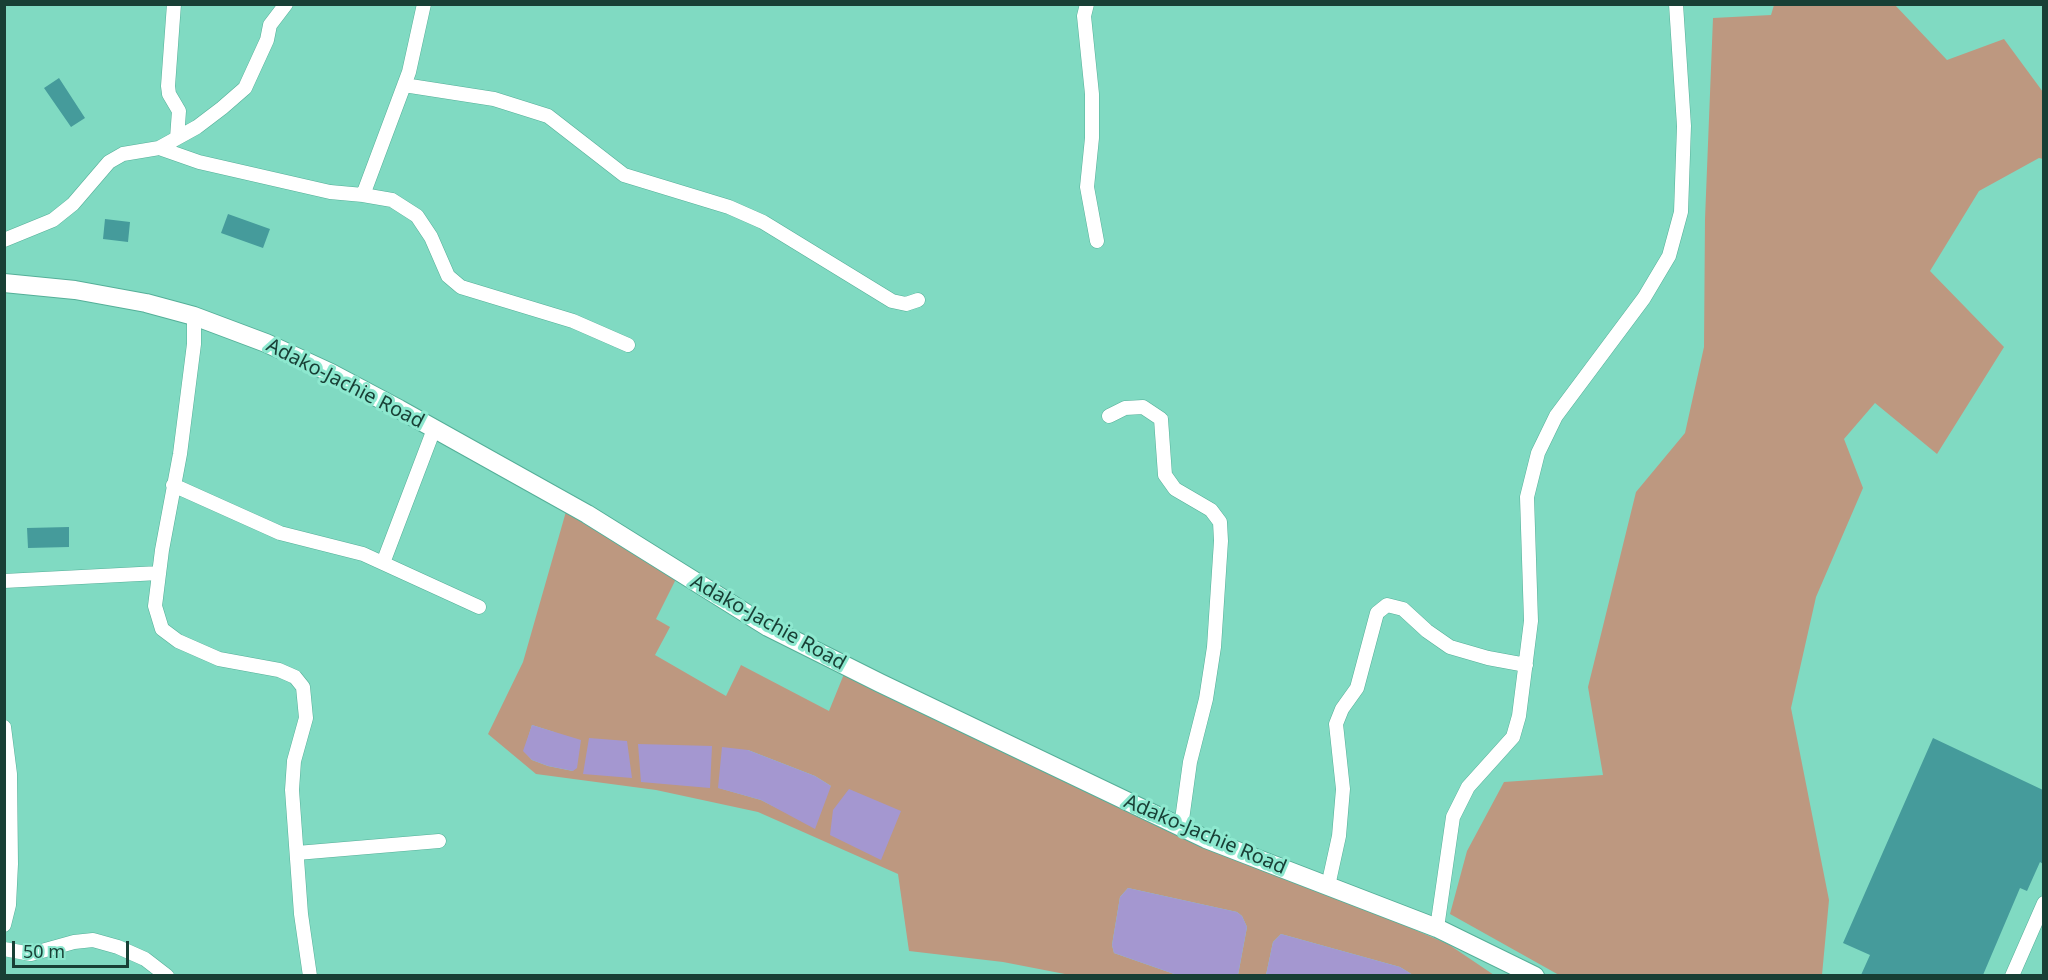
<!DOCTYPE html>
<html>
<head>
<meta charset="utf-8">
<style>
	body { margin:0 }
	#map { position:relative; width:2048px; height:980px; overflow:hidden; background:#80dac2; font-family:"Noto Sans",sans-serif }
	canvas { display:block }
	.frame { position:absolute; inset:0; border:6px solid #183f35; pointer-events:none }
	.scale { position:absolute; left:12px; top:941px; width:117px; height:27px; box-sizing:border-box; border:3px solid #183f35; border-top:0; padding-left:8px; font-size:18px; line-height:21px; white-space:nowrap; color:#183f35; -webkit-text-stroke:4px #8de8cf; paint-order:stroke }
</style>
</head>
<body>
<div id="map">
<canvas width="2048" height="980"></canvas>
<div class="frame"></div>
<div class="scale">50 m</div>
</div>
<script>
const ctx = document.querySelector('canvas').getContext('2d');
ctx.lineJoin = 'round';
function fillPath(path, color) {
  ctx.fillStyle = color;
  ctx.fill(path, 'evenodd');
}
function poly(rows) {
  const path = new Path2D();
  for (const r of rows) {
    path.moveTo(r[0], r[1]);
    for (let i = 2; i < r.length; i += 2) path.lineTo(r[i], r[i + 1]);
  }
  return path;
}
function trace(path, color, width, dash) {
  ctx.strokeStyle = color;
  ctx.lineWidth = width;
  ctx.lineCap = dash ? 'butt' : 'round';
  ctx.setLineDash(dash || []);
  ctx.stroke(path);
}
function label(font, color, halo, rows, align = 'center') {
  ctx.font = font + ' "Noto Sans",sans-serif';
  ctx.lineWidth = 6;
  ctx.setLineDash([]);
  ctx.textBaseline = 'middle';
  ctx.strokeStyle = halo;
  ctx.fillStyle = color;
  for (const [text, x, y, turn = 0] of rows) {
    ctx.save();
    ctx.translate(x, y);
    ctx.rotate((+turn || 0) * Math.PI / 180);
    ctx.textAlign = isNaN(turn) ? turn : align;
    if (halo) ctx.strokeText(text, 0, 0);
    ctx.fillText(text, 0, 0);
    ctx.restore();
  }
}
fillPath(poly([
	[1774,5,1895,5,1947,60,2004,39,2043,92,2043,159,2039,158,1979,191,1930,271,2004,347,1937,454,1875,403,1844,439,1863,488,1816,597,1791,708,1829,900,1822,975,1559,975,1450,914,1467,851,1504,782,1603,775,1588,687,1636,492,1685,433,1704,347,1705,219,1713,18,1771,15],
	[567,508,677,577,656,619,670,627,655,655,726,696,741,665,829,711,844,674,1058,777,1448,944,1494,975,1413,975,1400,967,1281,934,1273,942,1266,975,1238,975,1247,927,1242,916,1237,912,1128,888,1120,897,1112,945,1114,953,1177,975,1070,975,1003,962,909,951,898,874,758,812,656,790,536,774,488,734,523,662],
	[532,725,554,732,573,771,548,766,532,760,524,751],
	[748,750,815,776,831,786,783,811,761,800,719,788]
]), '#bd9880');
fillPath(poly([
	[532,725,581,740,577,768,573,771,548,766,532,760,523,751],
	[589,738,627,741,632,778,583,774],
	[638,744,712,746,710,788,641,782],
	[722,747,748,750,815,776,831,786,815,829,761,800,718,788],
	[849,789,901,811,881,860,830,835,833,810],
	[1128,888,1237,912,1242,916,1247,927,1238,975,1177,975,1114,953,1112,945,1120,897],
	[1281,934,1400,967,1413,975,1266,975,1273,942]
]), '#a497d0');
fillPath(poly([
	[59,78,85,118,71,127,44,88],
	[228,214,270,229,263,248,221,233],
	[105,219,130,222,128,242,103,239],
	[69,527,69,547,28,548,27,528],
	[1933,738,2043,790,2043,864,2040,862,2027,891,2020,888,1983,975,1861,975,1870,955,1843,943]
]), '#459b9b');
const street = poly([
	[174,4,168,86,169,94,179,111,177,138],
	[1087,4,1084,16,1092,94,1092,138,1087,187,1097,241],
	[404,85,494,99,548,116,624,175,729,207,763,222,892,301,906,304,918,300],
	[159,148,199,162,330,192,363,195,409,72,424,4],
	[363,195,392,200,417,216,431,237,448,276,461,287,573,321,628,345],
	[4,240,53,220,73,204,109,162,123,154,159,148,197,127,222,108,245,88,267,40,270,25,286,4],
	[194,316,194,344,180,454,162,550,155,606,162,629,178,641,219,659,279,670,295,677,303,687,306,718,294,761,292,790,301,914,310,976],
	[1109,416,1125,408,1143,407,1161,419,1165,475,1175,489,1211,510,1220,522,1221,541,1214,647,1206,699,1190,762,1181,827],
	[173,485,280,533,363,554,479,607],
	[383,563,434,429],
	[4,581,159,573],
	[4,727,10,774,11,864,9,905,4,925],
	[297,853,439,841],
	[1328,886,1339,836,1343,789,1336,724,1342,709,1357,688,1377,613,1387,605,1403,609,1427,631,1450,647,1488,658,1526,665],
	[1437,928,1453,817,1468,787,1513,737,1519,716,1531,621,1527,497,1538,453,1556,416,1644,298,1669,256,1681,212,1684,126,1676,4],
	[4,949,31,954,74,942,93,940,118,947,145,959,167,976],
	[2012,976,2044,903]
]);
const secondary = poly([
	[4,283,75,290,146,303,194,316,266,343,331,373,399,409,587,514,768,627,880,683,1206,839,1437,928,1535,976]
]);
trace(street, '#54af98', 15);
trace(secondary, '#54af98', 20);
trace(street, '#fff', 14);
trace(secondary, '#fff', 18);
label('20px', '#183f35', '#8de8cf', [
	["Adako-Jachie Road",345,384,27],
	["Adako-Jachie Road",768,623,29],
	["Adako-Jachie Road",1205,835,23]
]);
</script>
</body>
</html>
